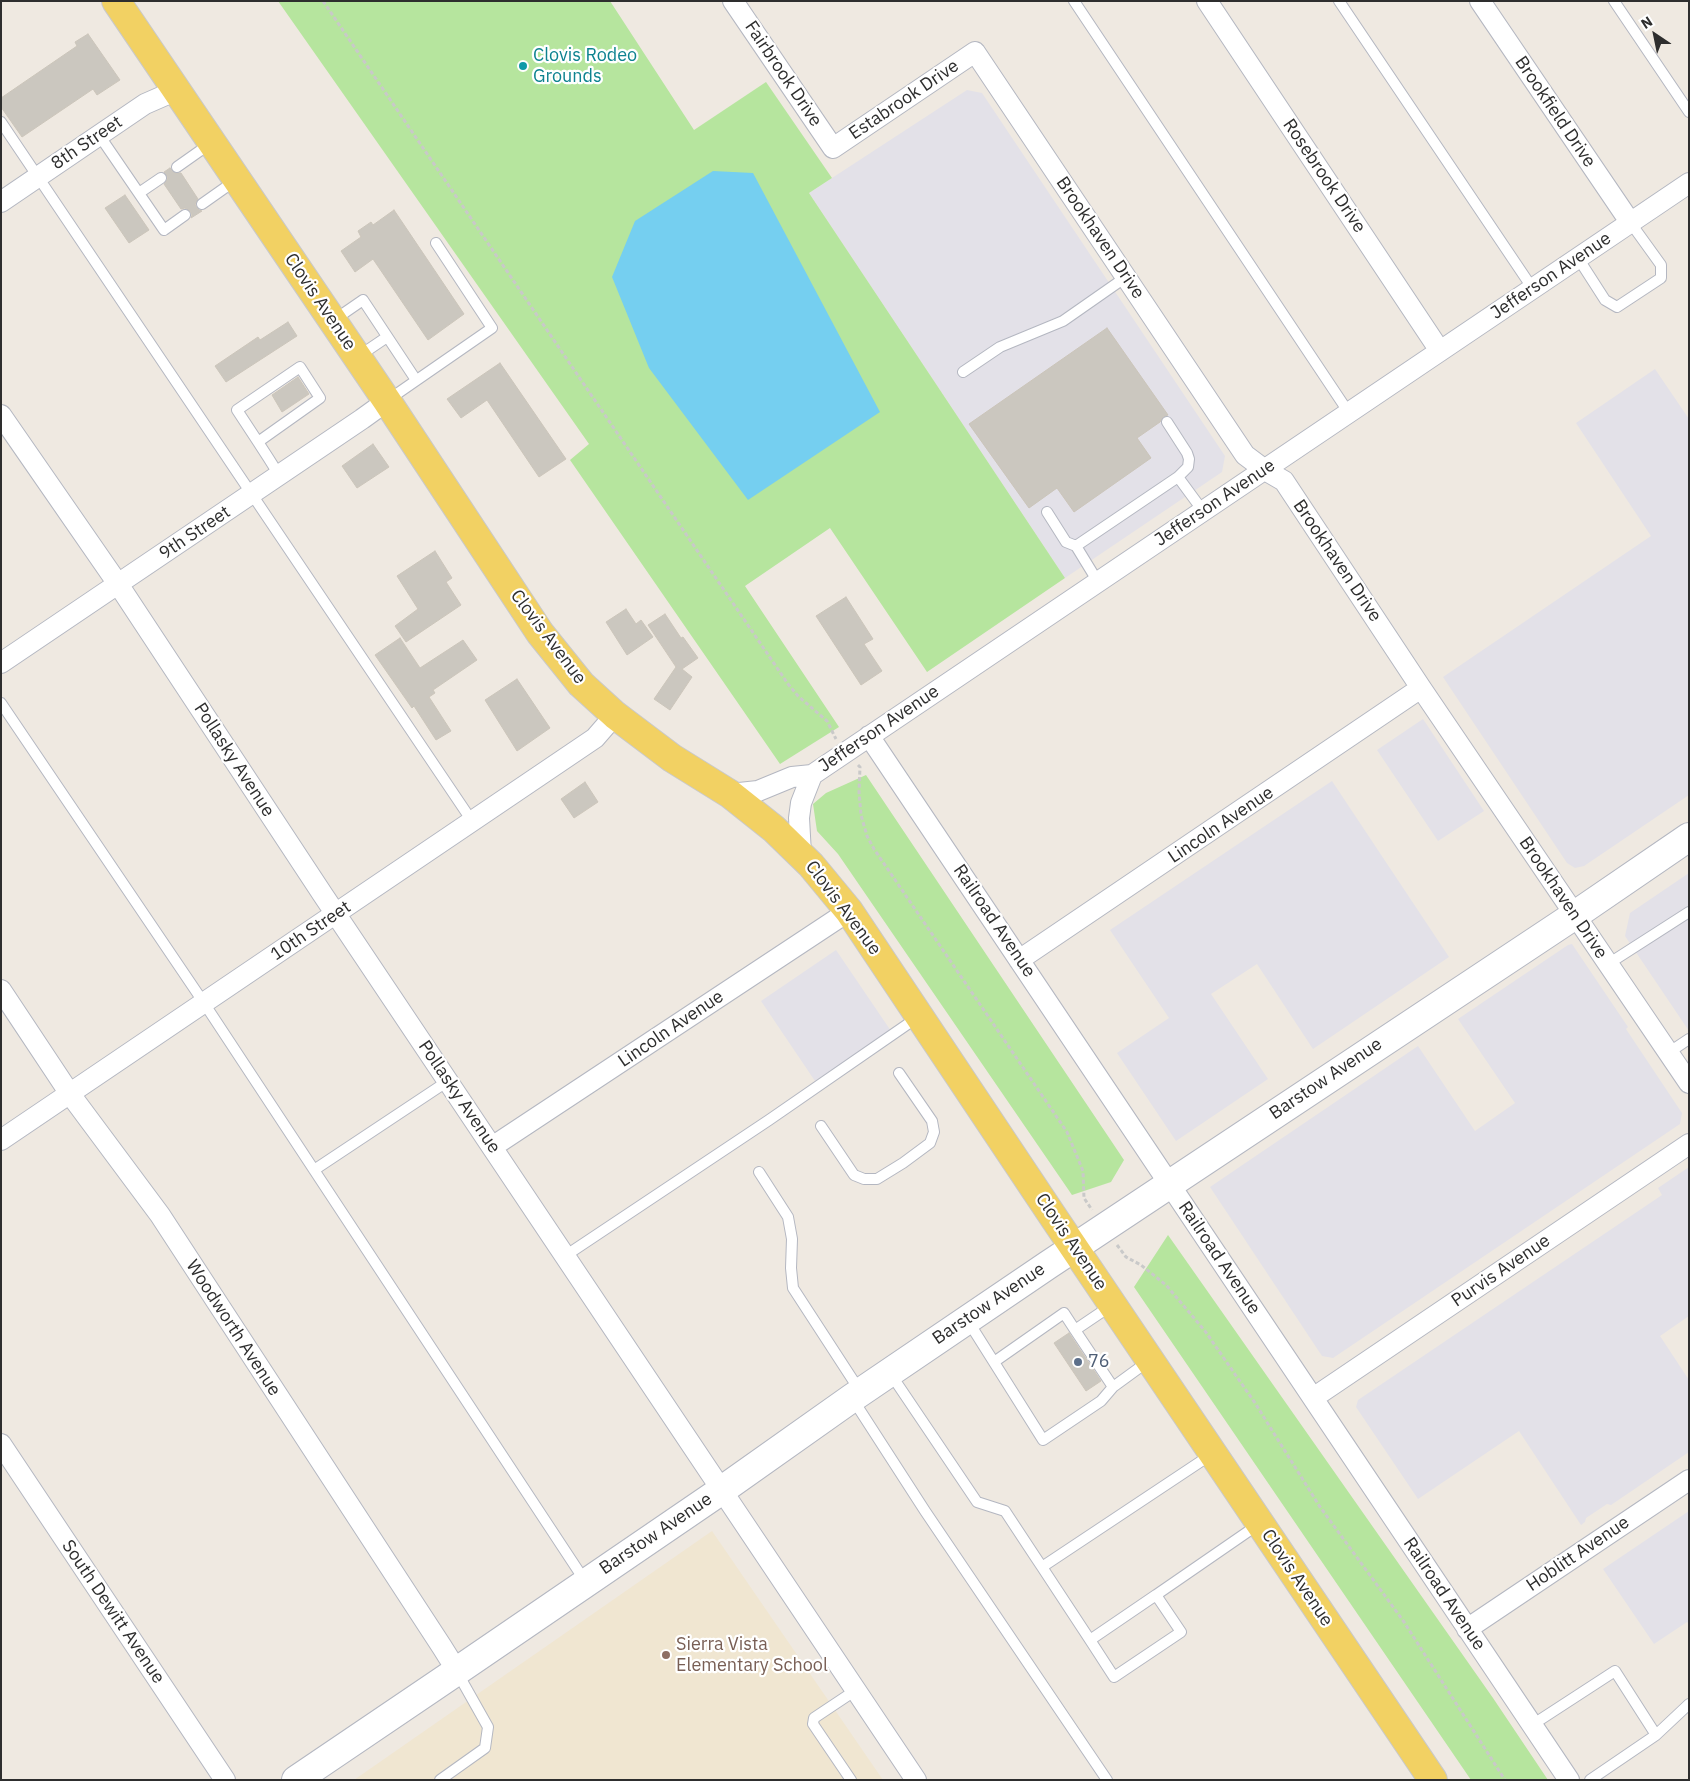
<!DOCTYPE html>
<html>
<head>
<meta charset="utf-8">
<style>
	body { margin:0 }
	#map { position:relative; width:1690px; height:1781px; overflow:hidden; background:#efe9e1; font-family:"IBM Plex Sans",sans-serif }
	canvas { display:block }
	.frame { position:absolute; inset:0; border:2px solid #2e2e2e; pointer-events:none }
	.north { position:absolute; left:1630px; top:10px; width:50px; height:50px; -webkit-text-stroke:4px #fff; paint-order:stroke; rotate:326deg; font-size:14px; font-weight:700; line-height:20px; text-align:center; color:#2e2e2e }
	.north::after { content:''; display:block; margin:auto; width:18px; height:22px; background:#2e2e2e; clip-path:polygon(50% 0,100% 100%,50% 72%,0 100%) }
</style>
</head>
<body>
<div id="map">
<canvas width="1690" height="1781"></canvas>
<div class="frame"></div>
<div class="north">N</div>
</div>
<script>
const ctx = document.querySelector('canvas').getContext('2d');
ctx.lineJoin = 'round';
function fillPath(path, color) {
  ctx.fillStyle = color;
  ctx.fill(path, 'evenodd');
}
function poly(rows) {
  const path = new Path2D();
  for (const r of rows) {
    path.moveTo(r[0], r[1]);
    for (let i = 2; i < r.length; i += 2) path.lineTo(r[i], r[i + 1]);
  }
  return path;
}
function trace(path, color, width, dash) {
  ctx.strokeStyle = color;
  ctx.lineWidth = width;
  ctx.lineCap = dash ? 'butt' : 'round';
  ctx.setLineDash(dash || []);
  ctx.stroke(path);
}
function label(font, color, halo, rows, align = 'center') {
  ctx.font = font + ' "IBM Plex Sans",sans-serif';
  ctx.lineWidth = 4.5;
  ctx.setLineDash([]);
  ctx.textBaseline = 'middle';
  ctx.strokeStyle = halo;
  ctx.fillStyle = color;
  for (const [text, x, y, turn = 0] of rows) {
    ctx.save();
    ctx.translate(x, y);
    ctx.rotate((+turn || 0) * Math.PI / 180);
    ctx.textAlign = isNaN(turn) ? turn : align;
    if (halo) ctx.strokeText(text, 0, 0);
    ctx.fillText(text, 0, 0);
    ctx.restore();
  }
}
fillPath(poly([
	[967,90,982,93,1225,456,1222,472,1065,578,809,193],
	[1655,369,1689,419,1689,795,1584,866,1575,868,1567,863,1443,677,1651,536,1576,423],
	[1423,719,1484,811,1438,841,1377,750],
	[1332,781,1449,957,1313,1049,1257,964,1211,994,1268,1079,1176,1141,1117,1053,1169,1018,1110,930],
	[1689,873,1689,1031,1625,936,1630,913],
	[1572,944,1628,1027,1626,1029,1682,1113,1680,1124,1333,1358,1322,1356,1210,1187,1418,1046,1475,1131,1515,1103,1458,1019,1568,945],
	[836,950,891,1031,815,1081,761,1001],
	[1689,1167,1689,1316,1660,1336,1689,1380,1689,1452,1611,1505,1607,1504,1586,1518,1585,1522,1581,1525,1519,1431,1418,1499,1356,1407,1358,1400,1662,1195,1658,1188],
	[1689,1511,1689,1624,1687,1622,1654,1644,1603,1569]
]), '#e3e1e8');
fillPath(poly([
	[712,1531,883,1780,354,1780]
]), '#f0e6d1');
fillPath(poly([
	[278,1,610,1,694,130,766,82,832,178,809,193,1065,578,927,672,830,528,745,586,839,727,780,764,570,460,589,444],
	[866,775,1124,1160,1111,1182,1072,1195,838,854,817,831,813,804,826,793],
	[1168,1235,1493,1698,1548,1780,1471,1780,1134,1287]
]), '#b6e59e');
fillPath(poly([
	[713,171,753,173,880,412,748,500,649,368,612,277,635,221]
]), '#75cff0');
const building = poly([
	[88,34,120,80,97,95,93,89,22,137,1,107,1,98,77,46,75,42,88,34],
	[170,168,175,173,181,173,198,199,195,205,199,210,202,211,191,218,192,215,190,211,185,208,181,209,164,184,168,178,164,172,170,168],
	[125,195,149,230,129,243,105,208,125,195],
	[394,210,464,314,428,340,373,259,355,272,341,251,361,237,358,231,371,222,373,225,394,210],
	[288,322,297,336,226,382,215,366,258,337,260,340,288,322],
	[1107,328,1168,415,1163,417,1160,422,1137,438,1151,458,1074,512,1057,488,1029,508,969,424,1107,328],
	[500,363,566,459,539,477,487,400,461,418,447,399,500,363],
	[298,377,309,394,282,412,272,395,298,377],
	[373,444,389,467,357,488,342,466,373,444],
	[435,551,452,578,446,582,461,605,406,642,395,626,418,609,397,576,435,551],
	[846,597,873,639,864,644,882,671,861,685,816,616,846,597],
	[626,609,636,624,641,620,653,637,627,655,606,622,626,609],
	[665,614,681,638,683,637,698,658,682,669,692,677,670,710,654,699,676,667,648,625,665,614],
	[400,638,420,668,463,640,477,660,433,690,435,693,429,697,451,731,436,740,414,706,412,708,375,655,400,638],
	[517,679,550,728,517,751,485,700,517,679],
	[585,782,598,802,574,818,561,799,585,782],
	[1069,1333,1101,1381,1086,1391,1054,1343,1069,1333]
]);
fillPath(building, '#cbc7bf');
trace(building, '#cbc5ba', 1);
const service = poly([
	[1074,1,1349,413],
	[1339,1,1533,289],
	[1614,1,1689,112],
	[1,122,472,821],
	[99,135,164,230,185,215],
	[177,167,211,143],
	[139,193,161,178],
	[202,204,236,180],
	[1578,258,1605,300,1617,307,1661,278,1661,265,1630,222],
	[334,320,363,300,416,380],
	[359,356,387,337],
	[963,372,1000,347,1063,321,1126,277],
	[388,400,492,328,436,243],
	[258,442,320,398,300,367,237,410,258,442,269,459,279,475],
	[1178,477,1203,511],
	[1047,512,1066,542,1076,546,1098,582],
	[1076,546,1178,477,1188,467,1189,459,1187,453,1167,422],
	[1,703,204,1003,585,1581],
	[1608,964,1689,912],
	[1668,1053,1689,1039],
	[821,1126,854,1175,864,1179,877,1179,903,1163,930,1143,934,1132,932,1121,899,1073],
	[314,1170,448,1081],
	[759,1172,788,1217,792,1239,791,1268,793,1288,860,1391],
	[565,1256,769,1120,918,1017],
	[1112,1305,1075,1330,1113,1387,1150,1360],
	[968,1321,1043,1440,1101,1401,1113,1387],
	[994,1362,1064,1313,1075,1330],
	[890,1373,977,1502,1005,1511,1034,1555,1042,1567,1090,1640,1114,1677,1181,1632,1156,1595,1090,1640],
	[852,1398,925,1511,1107,1780],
	[1042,1567,1212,1454],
	[1156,1595,1259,1524],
	[1532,1725,1615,1671,1656,1735,1590,1780],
	[1656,1735,1689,1704],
	[440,1780,485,1748,488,1727,457,1672],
	[851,1780,813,1724,814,1718,856,1690]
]);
const minor = poly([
	[733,1,833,148,975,52,1245,455,1265,470,1284,481,1421,688,1689,1083],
	[1207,1,1440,351],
	[1480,1,1630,222],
	[1,202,145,104,177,90],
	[1,415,118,584,323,895,916,1780],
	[1,663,362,419,387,401],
	[869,736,1569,1780],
	[730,794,758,791,792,777,812,775,1689,183],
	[801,854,799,818,801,803,812,775],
	[1019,960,1421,688],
	[1,990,70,1094,160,1215,442,1647,457,1671],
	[1,1140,595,738,615,715],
	[492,1147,849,911],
	[1313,1398,1689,1144],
	[1,1444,225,1780],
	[1467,1629,1689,1480]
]);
const secondary = poly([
	[296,1780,457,1671,722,1490,852,1398,1048,1265,1575,915,1689,837]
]);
const primary = poly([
	[116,1,387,401,540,633,581,684,615,715,672,758,730,794,774,829,811,865,849,911,1054,1218,1433,1780]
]);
trace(service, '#b4b7c1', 12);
trace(minor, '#b4b7c1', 22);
trace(secondary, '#b4b7c1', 30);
trace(primary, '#c9c9c9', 30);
trace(poly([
	[323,1,788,684,798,696,827,721,836,739],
	[858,765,860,767,859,792,861,815,867,836,874,849,1067,1132,1083,1171,1084,1198,1092,1210],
	[1117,1245,1126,1257,1141,1265,1166,1285,1205,1331,1255,1403,1320,1507,1404,1622,1505,1780]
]), '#c9c9c9', 3, [4, 2.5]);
trace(service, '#fff', 10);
trace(minor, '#fff', 20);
trace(secondary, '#fff', 28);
trace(primary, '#f2d163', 28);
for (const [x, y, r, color] of [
	[523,66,5,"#0f9aa8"],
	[1078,1362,5,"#5c6f8a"],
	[666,1655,5,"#8d6e63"]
]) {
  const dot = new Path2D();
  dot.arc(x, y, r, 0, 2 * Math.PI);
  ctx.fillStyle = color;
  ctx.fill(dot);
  trace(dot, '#fff', 2);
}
label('18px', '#0d838f', '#fff', [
	["Clovis Rodeo",533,56],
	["Grounds",533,77]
], 'left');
label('18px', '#2e2e2e', '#fff', [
	["Fairbrook Drive",783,74,56],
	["Estabrook Drive",904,100,-34],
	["Brookfield Drive",1555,112,56],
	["8th Street",87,143,-34],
	["Rosebrook Drive",1324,176,56],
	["Brookhaven Drive",1100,238,56],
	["Jefferson Avenue",1551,276,-34],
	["Clovis Avenue",320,302,56],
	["Jefferson Avenue",1215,503,-34],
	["9th Street",195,533,-34],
	["Brookhaven Drive",1337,561,56],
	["Clovis Avenue",548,637,53],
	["Jefferson Avenue",879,729,-34],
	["Pollasky Avenue",234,760,57],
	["Lincoln Avenue",1221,825,-34],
	["Brookhaven Drive",1563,898,56],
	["Clovis Avenue",843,908,53],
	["Railroad Avenue",994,921,56],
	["10th Street",311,931,-34],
	["Lincoln Avenue",671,1029,-34],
	["Barstow Avenue",1326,1079,-34],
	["Pollasky Avenue",459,1097,56],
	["Clovis Avenue",1071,1242,56],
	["Railroad Avenue",1219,1258,56],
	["Purvis Avenue",1501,1271,-34],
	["Barstow Avenue",989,1304,-34],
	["Woodworth Avenue",233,1328,57],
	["Barstow Avenue",656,1534,-34],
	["Hoblitt Avenue",1578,1554,-34],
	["Clovis Avenue",1297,1578,56],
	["Railroad Avenue",1444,1594,56],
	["South Dewitt Avenue",113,1612,56]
]);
label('18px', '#4e5e75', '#fff', [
	["76",1088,1362]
], 'left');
label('18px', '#785e54', '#fff', [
	["Sierra Vista",676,1645],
	["Elementary School",676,1666]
], 'left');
</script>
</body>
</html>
